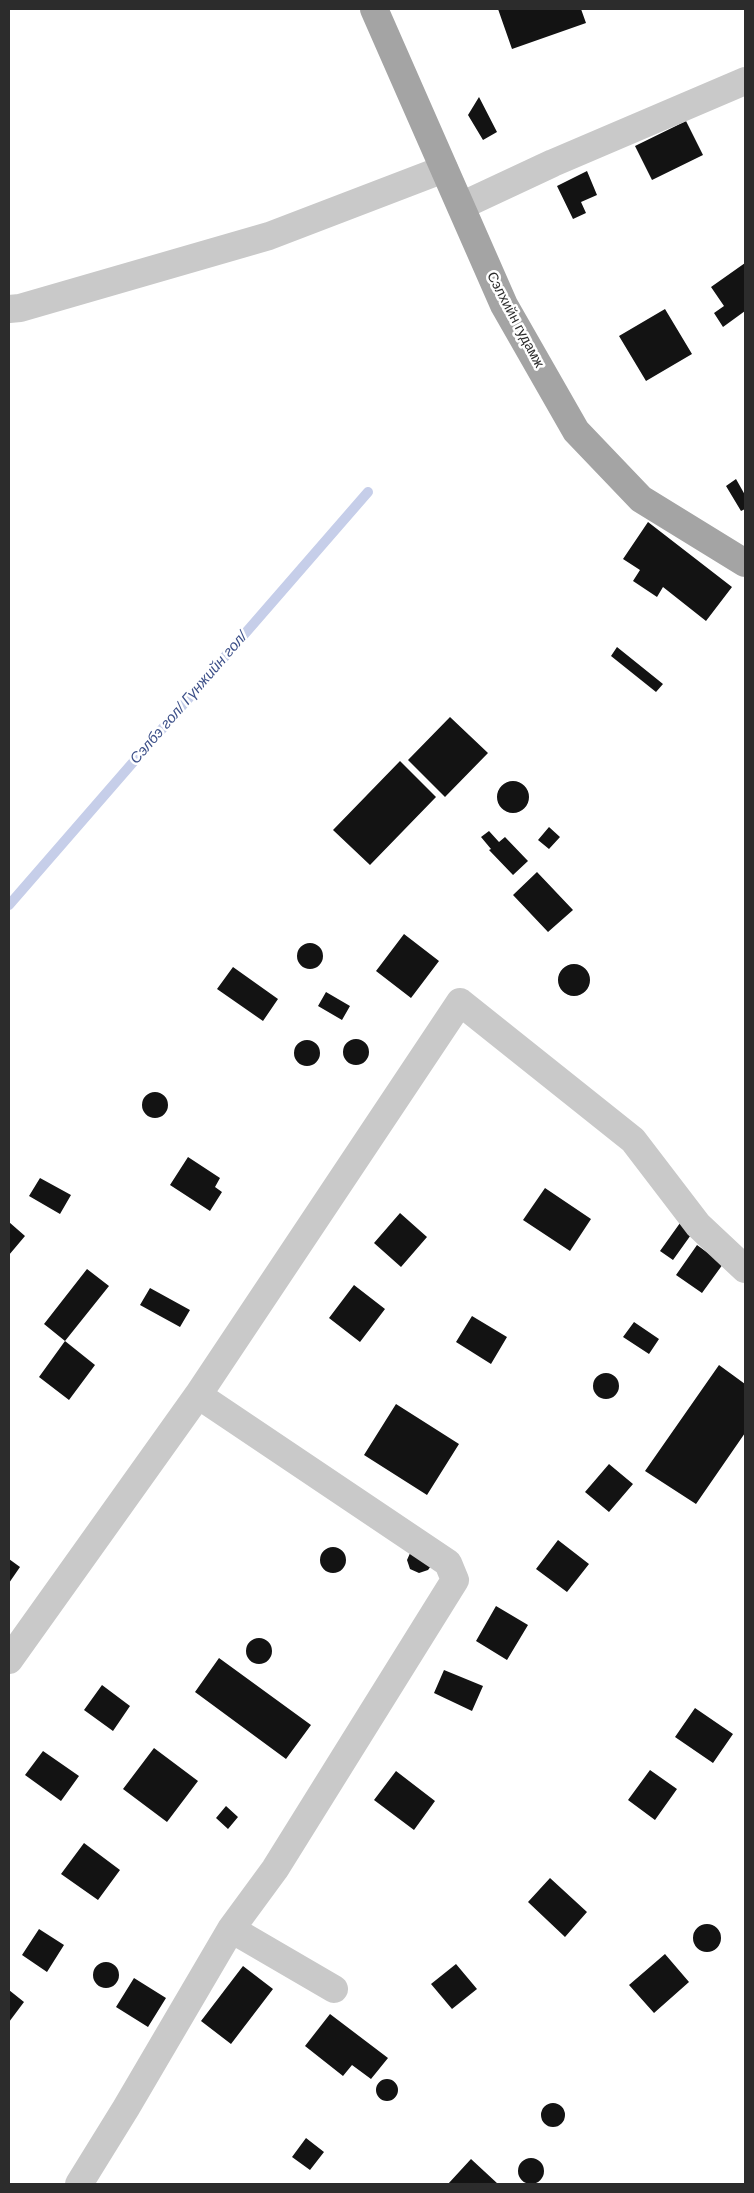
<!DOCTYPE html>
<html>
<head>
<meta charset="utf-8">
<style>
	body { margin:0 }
	#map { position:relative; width:754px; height:2193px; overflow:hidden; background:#fff; font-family:Arial,sans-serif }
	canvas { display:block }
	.frame { position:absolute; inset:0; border:10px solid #2c2c2c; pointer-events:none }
</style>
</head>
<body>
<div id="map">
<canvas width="754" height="2193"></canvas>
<div class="frame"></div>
</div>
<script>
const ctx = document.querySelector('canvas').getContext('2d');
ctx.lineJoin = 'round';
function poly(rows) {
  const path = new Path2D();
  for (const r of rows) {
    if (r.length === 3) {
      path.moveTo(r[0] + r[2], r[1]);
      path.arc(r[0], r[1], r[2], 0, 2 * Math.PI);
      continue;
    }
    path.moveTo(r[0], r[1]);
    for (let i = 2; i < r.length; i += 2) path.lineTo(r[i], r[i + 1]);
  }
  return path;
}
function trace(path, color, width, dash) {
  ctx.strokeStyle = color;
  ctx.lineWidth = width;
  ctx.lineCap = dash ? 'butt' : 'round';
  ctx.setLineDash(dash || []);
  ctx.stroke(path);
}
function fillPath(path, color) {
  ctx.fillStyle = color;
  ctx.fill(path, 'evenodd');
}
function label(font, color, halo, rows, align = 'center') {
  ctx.font = font + ' Arial,sans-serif';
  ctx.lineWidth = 5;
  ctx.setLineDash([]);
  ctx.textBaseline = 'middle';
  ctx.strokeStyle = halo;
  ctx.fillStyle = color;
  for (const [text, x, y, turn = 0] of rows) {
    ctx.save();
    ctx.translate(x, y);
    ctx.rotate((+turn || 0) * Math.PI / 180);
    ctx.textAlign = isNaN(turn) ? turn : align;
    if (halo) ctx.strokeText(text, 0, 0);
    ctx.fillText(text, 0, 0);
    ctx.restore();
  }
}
trace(poly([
	[9,905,368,492]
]), '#c6cee9', 10);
fillPath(poly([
	[498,9,581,9,586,23,512,49],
	[479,97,497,132,483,140,468,115],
	[686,121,703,155,652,180,635,146],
	[587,171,597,195,581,202,586,213,573,219,557,186],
	[745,263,745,311,723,327,714,313,724,306,711,287],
	[665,309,692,354,646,381,619,336],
	[736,479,745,495,745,509,741,511,726,486],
	[648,522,732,587,706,621,663,587,657,597,633,581,640,570,623,559],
	[617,647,663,684,656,692,611,656],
	[450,717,488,753,445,797,408,760],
	[400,761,436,797,370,865,333,830],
	[513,797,16],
	[549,827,560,837,549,849,538,840],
	[489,831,499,842,505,837,528,861,513,875,489,850,491,849,481,837],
	[537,872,573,910,548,932,513,895],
	[404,934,439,961,411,998,376,971],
	[310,956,13],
	[574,980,16],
	[233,967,278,999,263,1021,217,989],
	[326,992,350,1006,342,1020,318,1006],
	[356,1052,13],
	[307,1053,13],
	[155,1105,13],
	[188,1157,220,1178,215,1187,222,1192,210,1211,170,1185],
	[40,1178,71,1195,60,1214,29,1196],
	[545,1188,591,1219,570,1251,523,1220],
	[400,1213,427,1237,401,1267,374,1243],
	[685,1216,698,1225,673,1260,660,1251],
	[9,1222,25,1236,9,1255],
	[697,1245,723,1264,702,1293,676,1275],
	[87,1269,109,1286,65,1341,44,1324],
	[354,1285,385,1309,360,1342,329,1318],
	[150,1288,190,1310,180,1327,140,1305],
	[472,1316,507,1337,491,1364,456,1342],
	[634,1322,659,1339,649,1354,623,1337],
	[65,1341,95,1365,69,1400,39,1377],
	[719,1365,745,1384,745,1433,696,1504,645,1471],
	[606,1386,13],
	[396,1404,459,1444,427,1495,364,1455],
	[609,1464,633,1484,609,1512,585,1492],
	[558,1540,589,1564,567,1592,536,1569],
	[333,1560,13],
	[411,1551,431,1566,428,1570,419,1573,410,1569,407,1560],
	[9,1559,20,1567,9,1583],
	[496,1606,528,1625,507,1660,476,1641],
	[259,1651,13],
	[219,1658,311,1725,286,1759,195,1692],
	[444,1670,483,1686,472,1711,434,1693],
	[102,1685,130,1706,113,1731,84,1710],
	[695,1708,733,1734,713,1763,675,1737],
	[154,1748,198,1781,167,1822,123,1789],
	[43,1751,79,1776,61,1801,25,1775],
	[650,1770,677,1789,655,1820,628,1800],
	[396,1771,435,1801,414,1830,374,1800],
	[226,1806,238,1817,228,1829,216,1818],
	[84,1843,120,1870,98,1900,61,1874],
	[550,1878,587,1912,565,1937,528,1902],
	[707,1938,14],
	[39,1929,64,1945,47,1972,22,1955],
	[665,1954,689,1982,654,2013,629,1985],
	[106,1975,13],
	[456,1964,477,1989,452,2009,431,1984],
	[243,1966,273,1989,231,2044,201,2021],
	[134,1978,166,1998,148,2027,116,2007],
	[9,1990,24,2002,9,2022],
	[330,2014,388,2058,371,2079,352,2065,343,2076,305,2046],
	[387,2090,11],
	[553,2115,12],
	[306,2138,324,2152,310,2170,292,2157],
	[531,2171,13],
	[471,2159,498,2184,448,2184]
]), '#131313');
trace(poly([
	[461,206,553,163,745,81],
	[9,309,20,308,269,236,444,169],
	[9,1660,198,1395,460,1002,633,1140,698,1225,745,1269],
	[231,1929,334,1989],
	[79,2184,126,2108,231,1929,275,1869,455,1580,448,1563,198,1395]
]), '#c9c9c9', 28);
trace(poly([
	[374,9,504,305,576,431,641,499,745,563]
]), '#a4a4a4', 28);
label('14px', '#2c2c2c', '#fff', [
	["Сэлхийн гудамж",515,320,62]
]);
label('italic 15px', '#3e5189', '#fff', [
	["Сэлбэ гол/ Гүнжийн гол/",189,698,-49]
]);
</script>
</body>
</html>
